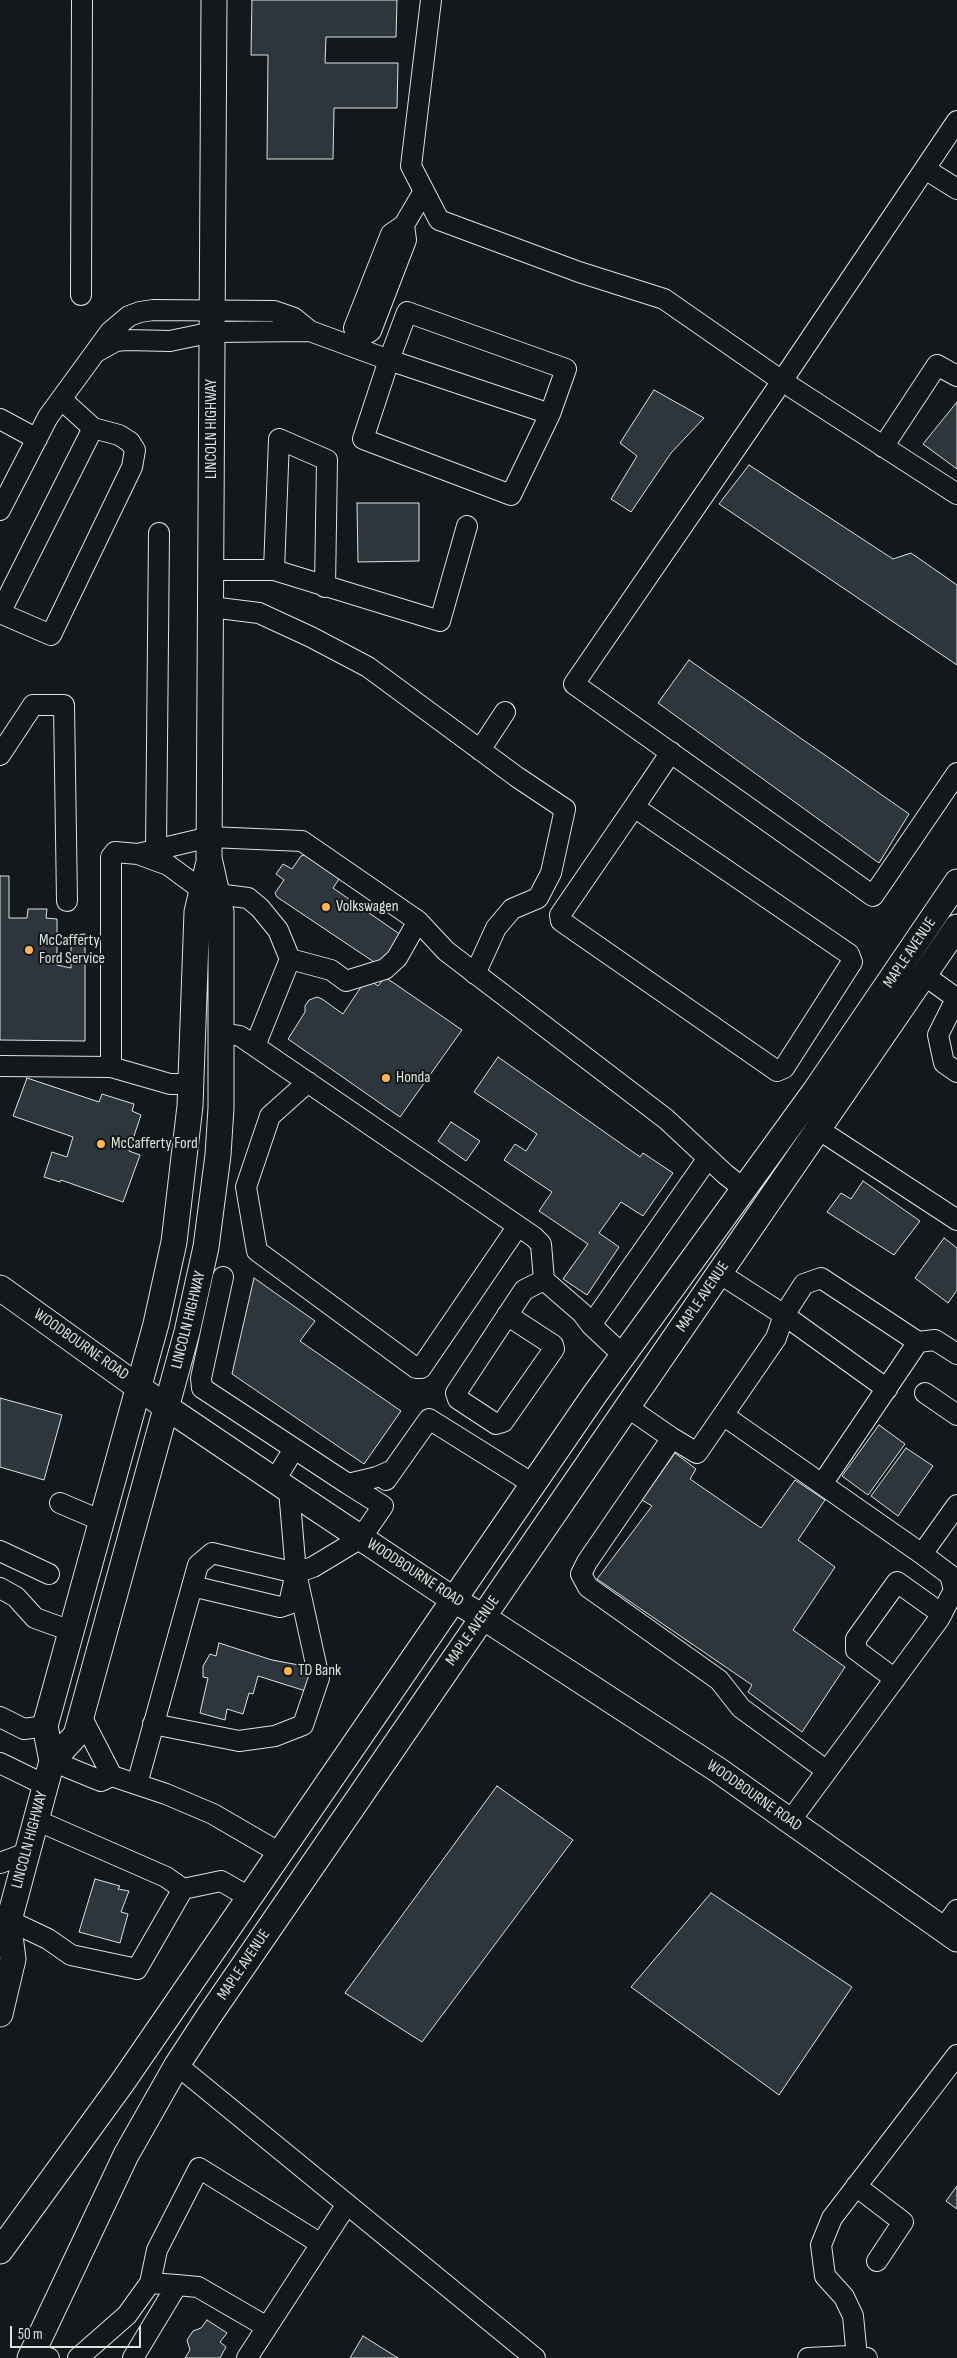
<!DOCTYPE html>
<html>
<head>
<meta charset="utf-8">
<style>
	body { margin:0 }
	#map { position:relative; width:957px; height:2358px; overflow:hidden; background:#14181c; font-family:"Sofia Sans Condensed",sans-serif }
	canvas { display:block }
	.scale { position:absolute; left:10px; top:2326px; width:131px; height:22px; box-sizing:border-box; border:2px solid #d8e6dc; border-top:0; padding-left:6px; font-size:15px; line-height:18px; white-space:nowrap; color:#d8e6dc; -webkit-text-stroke:4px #14181c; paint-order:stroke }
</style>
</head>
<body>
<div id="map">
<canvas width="957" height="2358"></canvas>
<div class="scale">50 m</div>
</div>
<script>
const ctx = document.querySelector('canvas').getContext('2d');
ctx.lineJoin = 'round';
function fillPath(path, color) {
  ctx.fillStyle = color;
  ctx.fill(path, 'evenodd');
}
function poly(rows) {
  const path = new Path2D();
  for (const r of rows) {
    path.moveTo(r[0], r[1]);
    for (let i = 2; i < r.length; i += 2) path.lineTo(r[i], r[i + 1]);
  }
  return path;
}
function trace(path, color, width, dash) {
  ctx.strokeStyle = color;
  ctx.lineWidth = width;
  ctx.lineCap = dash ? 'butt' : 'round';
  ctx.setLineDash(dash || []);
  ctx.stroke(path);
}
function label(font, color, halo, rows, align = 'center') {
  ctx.font = font + ' "Sofia Sans Condensed",sans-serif';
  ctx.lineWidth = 4;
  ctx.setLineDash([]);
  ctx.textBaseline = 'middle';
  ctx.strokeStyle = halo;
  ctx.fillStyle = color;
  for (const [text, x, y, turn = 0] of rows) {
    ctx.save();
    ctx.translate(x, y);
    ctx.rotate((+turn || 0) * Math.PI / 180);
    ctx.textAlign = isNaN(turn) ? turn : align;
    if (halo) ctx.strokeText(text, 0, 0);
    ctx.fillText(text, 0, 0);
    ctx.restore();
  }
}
const building = poly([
	[252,0,397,0,396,37,326,37,325,63,398,63,397,108,334,108,333,159,267,159,268,55,251,55,252,0],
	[654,390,704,418,671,453,631,512,611,499,637,456,620,443,654,390],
	[957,402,957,469,923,444,957,402],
	[749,465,893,559,911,553,957,585,957,665,719,504,749,465],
	[357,503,419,503,419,561,358,562,357,503],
	[689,660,909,814,879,863,658,703,689,660],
	[305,855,339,879,333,888,401,935,380,966,277,897,275,893,284,880,276,874,283,864,292,869,301,856,305,855],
	[0,876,9,876,9,918,27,918,28,909,47,909,46,918,57,919,57,965,71,968,71,935,85,934,85,1041,0,1040,0,876],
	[385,977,462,1030,400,1117,288,1039,305,1012,305,1006,309,1000,317,997,322,999,343,1014,367,978,378,986,385,977],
	[498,1057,640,1157,643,1153,673,1173,643,1216,621,1202,599,1233,619,1247,587,1295,563,1279,588,1244,539,1211,552,1192,504,1160,515,1144,526,1151,537,1134,474,1092,498,1057],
	[27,1078,99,1102,102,1094,134,1104,132,1111,141,1115,129,1151,140,1155,123,1202,61,1180,60,1182,44,1177,52,1152,67,1157,73,1137,13,1116,27,1078],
	[451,1122,480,1141,466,1161,438,1141,451,1122],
	[863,1181,920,1221,894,1255,827,1212,841,1193,851,1199,863,1181],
	[944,1238,957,1248,957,1290,948,1303,915,1278,944,1238],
	[254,1278,315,1321,300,1341,401,1411,364,1464,232,1374,254,1278],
	[0,1398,62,1415,44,1480,0,1467,0,1398],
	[879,1425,905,1444,868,1495,842,1476,879,1425],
	[906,1448,933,1466,898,1516,871,1496,906,1448],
	[675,1453,696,1469,690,1479,761,1528,795,1480,825,1500,798,1540,835,1567,793,1630,845,1667,802,1732,748,1692,752,1685,597,1579,652,1506,642,1500,675,1453],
	[219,1643,272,1660,315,1668,309,1692,258,1676,253,1694,249,1693,243,1714,227,1709,225,1720,200,1713,208,1678,203,1677,203,1666,210,1654,216,1656,219,1643],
	[497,1786,573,1840,422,2042,345,1993,497,1786],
	[95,1879,120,1886,118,1889,129,1891,121,1912,128,1914,120,1943,79,1932,95,1879],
	[711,1893,852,1987,779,2095,631,1987,711,1893],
	[957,2186,957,2209,946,2201,957,2186],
	[207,2320,227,2333,220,2342,226,2347,220,2358,185,2358,190,2350,187,2340,193,2331,201,2328,207,2320],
	[363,2336,398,2358,350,2358,363,2336]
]);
fillPath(building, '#2c363c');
trace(building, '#d8e6dc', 1);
const minor = poly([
	[431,0,411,166,439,220,579,272,664,299,782,381,957,494],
	[957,121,782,381,574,684,873,896,957,773],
	[925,169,957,189],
	[404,225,406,240,371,331,361,337,354,328,391,234,404,225,424,191],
	[81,295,82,0],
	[98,351,116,341,126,340,170,341,213,332,310,331],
	[61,399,93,428],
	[0,419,37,439],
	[883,447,937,365,957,376],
	[0,510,48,417,110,332,129,316,140,312,153,310,274,311,294,318,310,331,359,349,389,360,550,414,566,369,407,312,389,360,363,439,511,495,550,414],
	[211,570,274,570,440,621,467,526],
	[274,570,279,439,327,460,325,587],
	[211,607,259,613,311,637,368,667,517,777,565,809,551,873,538,898,512,909,496,928,475,974],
	[0,613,51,635,132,467,135,450,130,442,119,435,93,428,0,613],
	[480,750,505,712],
	[0,755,33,705,64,705,67,901],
	[634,807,849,954,852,962,784,1068,777,1071,561,921,560,915,634,807,671,752],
	[156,849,159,533],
	[138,854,210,837,302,841,418,921,446,951,666,1119,725,1174,744,1189],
	[217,894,248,898,260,908,278,930,290,959,255,1046],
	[290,959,331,970,346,981,385,969,397,958,418,921],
	[924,975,956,998],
	[957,997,938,1035,944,1063,957,1072],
	[222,1033,240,1036,534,1237,541,1244,544,1280,582,1313,591,1325],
	[0,1066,111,1067,170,1084,191,1084],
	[111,1067,111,857,115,852,138,854,168,865,202,890],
	[308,1082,270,1116,246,1187,257,1251,416,1368,421,1368,518,1226],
	[818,1129,957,1220],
	[719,1273,784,1315,887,1389],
	[223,1277,201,1378,202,1388,348,1484,377,1477,393,1470],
	[507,1315,553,1345,554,1349,503,1422,496,1424,458,1399,456,1393,524,1290,544,1280],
	[623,1355,591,1325,708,1158],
	[925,1393,957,1415],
	[627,1407,672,1438,587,1562,581,1574,588,1587,719,1680,741,1708,827,1771],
	[723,1415,922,1554],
	[672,1438,697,1453,776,1338,784,1315,804,1284,821,1278,918,1342,935,1340,957,1354],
	[275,1480,294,1449],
	[386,1480,429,1419,533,1484],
	[822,1484,918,1342],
	[60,1503,102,1521],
	[0,1551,49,1574],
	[192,1586,280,1607,289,1604,295,1577],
	[0,1588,16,1597,35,1618,71,1631],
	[895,1679,856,1650,856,1639,897,1582,942,1614],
	[81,1716,112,1776],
	[0,1717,24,1729,45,1726],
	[153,1724,239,1741,275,1736,303,1725,319,1678,296,1573,289,1490],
	[52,1761,101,1781,112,1776,166,1794,213,1814,280,1853],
	[0,1763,45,1785],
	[137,1784,198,1565,212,1553,296,1573,313,1567,361,1538,383,1506,348,1484],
	[36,1820,166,1877,183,1889],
	[790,1821,939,1619,954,1590,950,1575,922,1554,957,1505],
	[0,1863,27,1853],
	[8,1920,48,1939,71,1955,137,1969,183,1889,221,1881,249,1897],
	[943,1929,957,1910],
	[177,2065,535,2358],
	[856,2186,903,2222,877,2261],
	[177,2285,198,2287,267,2327],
	[30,2357,49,2358],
	[857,2357,853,2316,844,2297,825,2276,821,2245,832,2218,957,2055],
	[78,2358,127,2315,150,2283,157,2250,199,2168,321,2244],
	[133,2358,177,2285,150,2283],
	[247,2358,347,2204],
	[808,2358,849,2356,867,2358]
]);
const major = poly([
	[0,1288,166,1407,289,1490,454,1600,483,1617,718,1770,957,1939],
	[52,1761,45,1726,156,1324,174,1242,190,1106,197,912,208,866],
	[0,1930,11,1913,52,1761,76,1735,187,1332,206,1247,218,1155,221,1108,221,912,209,858,214,0],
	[0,2014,13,1959,8,1920],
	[0,2251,122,2083,595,1394,815,1091,957,882],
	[30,2358,126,2155,177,2065,209,2016,957,927]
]);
trace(minor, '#d8e6dc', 22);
trace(major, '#d8e6dc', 27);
trace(minor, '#14181c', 20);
trace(major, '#14181c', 25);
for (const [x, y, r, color] of [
	[326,907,5,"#ffb74d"],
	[29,950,5,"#ffb74d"],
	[386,1078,5,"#ffb74d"],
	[101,1144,5,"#ffb74d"],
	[288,1671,5,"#ffb74d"]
]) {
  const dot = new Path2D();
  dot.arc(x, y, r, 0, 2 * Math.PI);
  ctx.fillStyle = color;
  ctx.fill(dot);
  trace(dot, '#14181c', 2);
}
label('16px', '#d8e6dc', '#14181c', [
	["LINCOLN HIGHWAY",212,429,-90],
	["MAPLE AVENUE",910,953,-56],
	["MAPLE AVENUE",703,1297,-56],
	["LINCOLN HIGHWAY",189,1320,-76],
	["WOODBOURNE ROAD",81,1345,35],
	["WOODBOURNE ROAD",415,1573,33],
	["MAPLE AVENUE",473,1631,-55],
	["WOODBOURNE ROAD",754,1796,35],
	["LINCOLN HIGHWAY",30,1840,-75],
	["MAPLE AVENUE",244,1965,-56]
]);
label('16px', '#d8e6dc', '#14181c', [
	["Volkswagen",336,907],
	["McCafferty",39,941],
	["Ford Service",39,959],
	["Honda",396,1078],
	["McCafferty Ford",111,1144],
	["TD Bank",298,1671]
], 'left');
</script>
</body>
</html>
